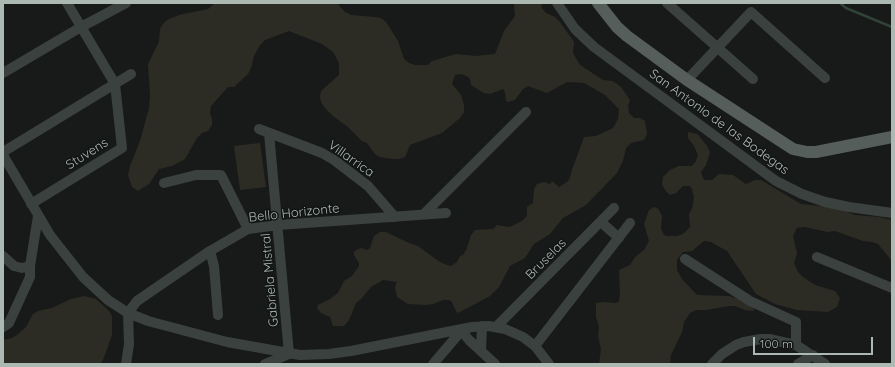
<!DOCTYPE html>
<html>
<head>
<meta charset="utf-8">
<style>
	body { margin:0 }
	#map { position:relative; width:895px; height:367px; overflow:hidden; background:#181a1a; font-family:Quicksand,sans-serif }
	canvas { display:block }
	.frame { position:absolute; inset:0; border:4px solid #abb9b2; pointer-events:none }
	.scale { position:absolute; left:753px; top:337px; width:120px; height:18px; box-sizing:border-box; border:2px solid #abb9b2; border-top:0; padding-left:5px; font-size:12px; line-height:14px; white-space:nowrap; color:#abb9b2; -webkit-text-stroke:3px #131515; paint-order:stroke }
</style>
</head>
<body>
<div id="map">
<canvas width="895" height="367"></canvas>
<div class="frame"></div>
<div class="scale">100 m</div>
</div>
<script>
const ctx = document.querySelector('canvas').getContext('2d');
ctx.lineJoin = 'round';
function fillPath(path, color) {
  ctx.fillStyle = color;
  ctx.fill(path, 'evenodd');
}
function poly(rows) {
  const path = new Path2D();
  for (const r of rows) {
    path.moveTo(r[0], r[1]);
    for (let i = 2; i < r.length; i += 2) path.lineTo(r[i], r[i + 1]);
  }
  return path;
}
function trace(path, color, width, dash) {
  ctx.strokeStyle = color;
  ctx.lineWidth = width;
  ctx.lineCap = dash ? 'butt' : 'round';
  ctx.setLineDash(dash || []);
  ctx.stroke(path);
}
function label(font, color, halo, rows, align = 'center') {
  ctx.font = font + ' Quicksand,sans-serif';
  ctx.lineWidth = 3;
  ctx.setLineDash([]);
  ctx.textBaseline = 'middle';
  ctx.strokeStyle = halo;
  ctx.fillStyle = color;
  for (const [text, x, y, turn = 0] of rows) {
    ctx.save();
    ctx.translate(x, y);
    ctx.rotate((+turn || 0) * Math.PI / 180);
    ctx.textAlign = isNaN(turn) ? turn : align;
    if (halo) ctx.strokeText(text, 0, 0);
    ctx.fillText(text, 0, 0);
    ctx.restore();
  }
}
fillPath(poly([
	[215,3,337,3,345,12,351,15,375,17,381,18,386,22,398,41,404,59,409,63,415,65,428,65,432,61,456,54,475,56,495,54,504,31,515,16,514,3,541,3,542,8,546,13,555,17,560,22,574,42,573,53,580,65,603,80,613,81,621,87,630,100,628,106,629,113,634,118,640,118,645,121,647,134,644,140,631,143,626,148,623,161,617,173,586,205,563,218,550,234,534,244,525,258,510,266,499,287,490,296,458,313,456,311,452,302,449,300,443,300,433,304,426,305,408,304,397,297,395,287,397,282,383,280,371,287,361,299,356,303,350,318,346,324,343,326,333,326,330,317,321,313,317,308,318,305,330,299,338,293,344,281,352,276,359,266,359,263,354,255,354,252,356,250,361,248,367,250,370,248,374,236,380,232,386,232,409,243,418,246,437,260,444,264,451,266,457,262,460,256,463,255,467,248,471,235,475,230,492,229,495,228,496,225,510,227,522,221,527,216,527,207,533,203,534,189,537,184,544,182,550,184,552,181,559,187,567,182,569,180,572,170,584,137,596,136,613,128,618,119,619,109,605,95,584,83,567,82,547,93,528,86,523,89,515,100,508,102,506,101,505,92,503,89,490,94,484,93,471,85,470,79,468,77,462,74,455,75,452,84,461,95,464,105,464,112,460,118,442,133,410,145,405,157,399,159,393,159,379,157,374,153,367,143,362,141,348,127,333,116,325,108,321,102,320,97,321,91,339,75,339,63,333,52,322,44,289,31,265,40,260,45,254,56,251,68,248,74,234,87,228,87,211,106,210,113,212,119,212,125,208,131,202,133,197,138,185,159,172,166,159,169,149,184,138,191,132,187,128,175,130,166,140,141,149,108,150,96,148,64,159,42,160,29,163,24,167,20,179,15,208,9],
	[688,132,697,134,699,136,707,146,710,152,706,165,701,172,703,178,705,180,712,180,719,174,733,175,746,184,755,180,761,180,801,204,829,207,842,210,855,215,879,217,892,220,892,261,878,244,872,242,863,241,835,231,828,232,804,227,797,228,793,236,797,253,794,263,798,272,803,277,815,285,835,291,840,298,837,307,828,312,797,310,775,304,756,294,727,251,711,242,704,241,692,251,683,252,679,257,677,260,677,270,682,279,697,295,729,296,741,300,753,308,754,311,745,310,735,306,729,306,706,310,696,310,690,313,684,322,682,332,671,355,670,364,599,364,601,349,598,336,599,326,596,317,596,303,603,302,616,303,619,301,620,295,619,270,630,265,635,257,644,250,649,241,644,224,649,210,654,207,657,208,659,210,662,216,661,229,664,235,667,236,677,236,683,234,690,227,689,214,692,209,694,197,692,189,690,186,683,186,676,193,670,195,665,190,662,184,663,177,670,170,679,166,692,166,696,161,698,155,694,146,688,138],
	[260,143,266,187,240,190,234,146],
	[84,296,96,299,109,311,112,316,112,335,103,360,100,364,3,364,3,340,12,338,17,335,26,327,33,314,38,311,52,308,71,299]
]), '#2d2c24');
trace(poly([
	[840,3,846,8,892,27]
]), '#314237', 2.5);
trace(poly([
	[557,3,575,29,594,47,776,181,802,194,825,202,849,207,892,213],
	[667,3,753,79],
	[3,73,81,27,126,3],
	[687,80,751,12,825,78],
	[259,129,322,153,334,160,368,186,395,217],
	[269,133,289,354],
	[3,152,131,74],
	[3,155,50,235,83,277,108,300,128,313,148,321,227,342,300,355,329,354,351,351,472,327,489,326,505,329,523,337,535,346,549,364],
	[164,183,196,175,221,175,248,229],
	[31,204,122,148,115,84,67,3],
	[424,214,526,112],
	[601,222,619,238],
	[210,251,214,266,218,315],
	[3,256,14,266,22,268,30,266],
	[817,257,892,288],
	[685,259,750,301,796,322,796,345],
	[3,327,9,323,30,277,30,266,38,216],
	[496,327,614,208],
	[463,329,465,335,469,340,495,364],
	[535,346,630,223],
	[481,351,482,326],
	[126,364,129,344,128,313,137,301,210,251,248,229,278,225,446,213],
	[265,364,289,354],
	[433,364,463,329],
	[712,364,722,354,736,345,744,342,761,339,769,339,796,345,825,364],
	[798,364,813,355]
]), '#3b413f', 10);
trace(poly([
	[598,3,617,27,627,36,687,80,793,149,807,152,816,152,892,137]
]), '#555e5a', 12);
label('13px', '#abb9b2', '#131515', [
	["San Antonio de las Bodegas",719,122,36],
	["Stuvens",87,154,-32],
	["Villarrica",351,159,35],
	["Bello Horizonte",294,213,-6],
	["Bruselas",546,259,-45],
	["Gabriela Mistral",270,280,-95]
]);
</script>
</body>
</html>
